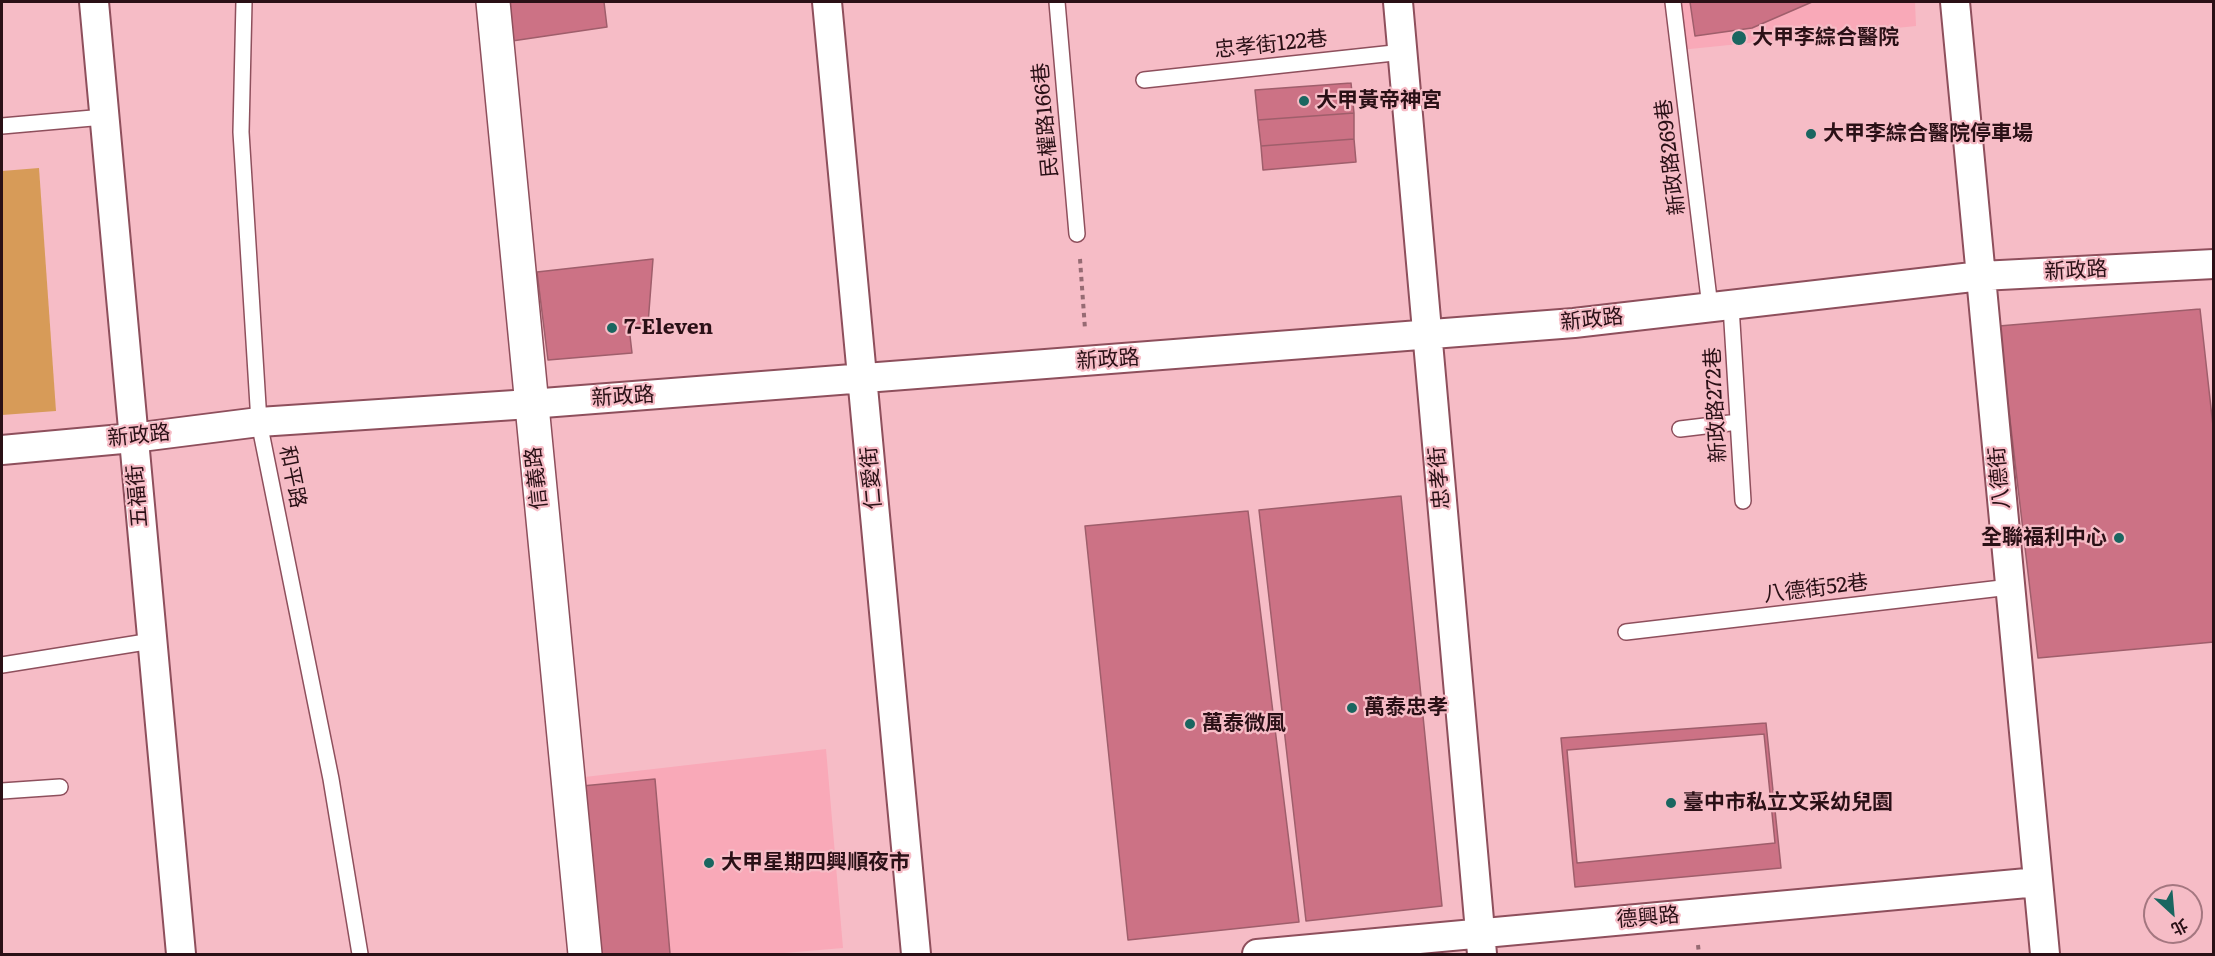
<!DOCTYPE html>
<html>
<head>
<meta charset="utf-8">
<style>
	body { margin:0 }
	#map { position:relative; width:2215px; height:956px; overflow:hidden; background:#f6bcc6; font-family:Literata,"Noto Sans TC",serif }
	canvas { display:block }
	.frame { position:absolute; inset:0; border:3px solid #2a1016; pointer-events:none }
	.north { position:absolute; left:2143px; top:884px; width:60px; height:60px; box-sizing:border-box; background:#f6bcc6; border:2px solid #a47780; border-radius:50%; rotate:154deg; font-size:16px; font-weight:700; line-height:24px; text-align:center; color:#2a1016 }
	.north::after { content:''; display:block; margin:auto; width:21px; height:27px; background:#1a6660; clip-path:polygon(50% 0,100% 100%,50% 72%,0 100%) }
</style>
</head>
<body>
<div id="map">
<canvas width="2215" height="956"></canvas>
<div class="frame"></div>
<div class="north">北</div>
</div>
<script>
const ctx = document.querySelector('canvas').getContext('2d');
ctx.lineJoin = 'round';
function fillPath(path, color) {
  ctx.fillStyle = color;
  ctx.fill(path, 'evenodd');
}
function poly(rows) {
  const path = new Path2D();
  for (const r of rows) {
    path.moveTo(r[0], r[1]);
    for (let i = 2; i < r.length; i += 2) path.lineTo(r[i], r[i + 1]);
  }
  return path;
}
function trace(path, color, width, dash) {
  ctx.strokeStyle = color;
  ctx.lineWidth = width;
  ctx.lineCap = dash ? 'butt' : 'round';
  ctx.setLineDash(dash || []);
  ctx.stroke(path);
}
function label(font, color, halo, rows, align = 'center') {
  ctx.font = font + ' Literata,"Noto Sans TC",serif';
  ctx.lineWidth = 4.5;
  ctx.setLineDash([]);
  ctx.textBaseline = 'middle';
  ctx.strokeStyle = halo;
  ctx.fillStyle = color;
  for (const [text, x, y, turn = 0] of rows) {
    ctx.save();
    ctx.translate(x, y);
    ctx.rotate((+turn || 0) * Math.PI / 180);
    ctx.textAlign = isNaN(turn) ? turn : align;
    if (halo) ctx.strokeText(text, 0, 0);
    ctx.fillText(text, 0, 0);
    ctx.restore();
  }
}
fillPath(poly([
	[1677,2,1915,2,1916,26,1680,50],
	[826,749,843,948,772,954,589,954,576,778]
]), '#f9a9b8');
fillPath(poly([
	[39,168,56,411,2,415,2,171]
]), '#d79b58');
const building = poly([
	[507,2,604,2,607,27,512,41,507,2],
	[1690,2,1812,2,1752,28,1695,36,1690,2],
	[1351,83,1354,113,1258,120,1255,90,1351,83],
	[1354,113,1354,139,1261,146,1258,120,1354,113],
	[1354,139,1356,162,1263,170,1261,146,1354,139],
	[653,259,648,324,629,327,632,353,548,360,537,272,653,259],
	[2200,309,2214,435,2214,642,2038,658,1999,326,2200,309],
	[1401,496,1442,906,1306,921,1259,510,1401,496],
	[1248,511,1299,922,1128,940,1085,526,1248,511],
	[1766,723,1781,868,1575,887,1561,738,1766,723],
	[1764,734,1775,843,1577,863,1567,750,1764,734],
	[655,779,670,954,598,954,582,786,655,779]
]);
fillPath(building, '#cc7285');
trace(building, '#9f5e6b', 1.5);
const lane = poly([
	[244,2,241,132,259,422,331,779,360,954],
	[1057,2,1077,234],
	[1673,2,1710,307],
	[1144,80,1403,52],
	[2,126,104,117],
	[1731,306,1743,501],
	[1680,429,1738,422],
	[1626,632,2010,587],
	[2,665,152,641],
	[2,791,60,787]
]);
const street = poly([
	[94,2,181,954],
	[827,2,916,954],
	[1398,2,1482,954],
	[1955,2,2045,954],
	[2,450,133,438,259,422,530,404,1574,323,1981,276,2214,264],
	[1257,954,2038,882]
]);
const secondary = poly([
	[493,2,585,954]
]);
trace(lane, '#8e4f5c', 18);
trace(street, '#8e4f5c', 32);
trace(secondary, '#8e4f5c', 36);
trace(poly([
	[1080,259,1085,329],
	[1698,945,1699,954]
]), '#966b73', 4, [4.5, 4.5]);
trace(lane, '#fff', 15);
trace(street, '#fff', 28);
trace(secondary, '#fff', 33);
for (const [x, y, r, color] of [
	[1739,38,8,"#1a6660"],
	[1304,101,6,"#1a6660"],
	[1811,134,6,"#1a6660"],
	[612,328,6,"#1a6660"],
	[2119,538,6,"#1a6660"],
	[1352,708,6,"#1a6660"],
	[1190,724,6,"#1a6660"],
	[1671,803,6,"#1a6660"],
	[709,863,6,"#1a6660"]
]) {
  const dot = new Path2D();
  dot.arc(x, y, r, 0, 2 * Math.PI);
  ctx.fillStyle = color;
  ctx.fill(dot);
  trace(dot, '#f6bcc6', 2);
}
label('bold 21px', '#2a1016', '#f6bcc6', [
	["大甲李綜合醫院",1752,38],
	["大甲黃帝神宮",1316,101],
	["大甲李綜合醫院停車場",1823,134],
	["7-Eleven",624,328],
	["全聯福利中心",2107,538,"right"],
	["萬泰忠孝",1364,708],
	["萬泰微風",1202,724],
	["臺中市私立文采幼兒園",1683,803],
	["大甲星期四興順夜市",721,863]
], 'left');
label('21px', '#2a1016', '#f6bcc6', [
	["忠孝街122巷",1271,45,-6],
	["民權路166巷",1046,120,-95],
	["新政路269巷",1671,157,-97],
	["新政路",2076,271,-3],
	["新政路",1592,320,-6],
	["新政路",1108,360,-4],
	["新政路",623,397,-4],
	["新政路272巷",1716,405,-93],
	["新政路",139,436,-6],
	["和平路",292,477,79],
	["信義路",537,478,-96],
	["仁愛街",872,478,-95],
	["忠孝街",1440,478,-95],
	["八德街",2000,478,-95],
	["五福街",138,496,-95],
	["八德街52巷",1816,589,-7],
	["德興路",1648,918,-5]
]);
</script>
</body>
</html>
